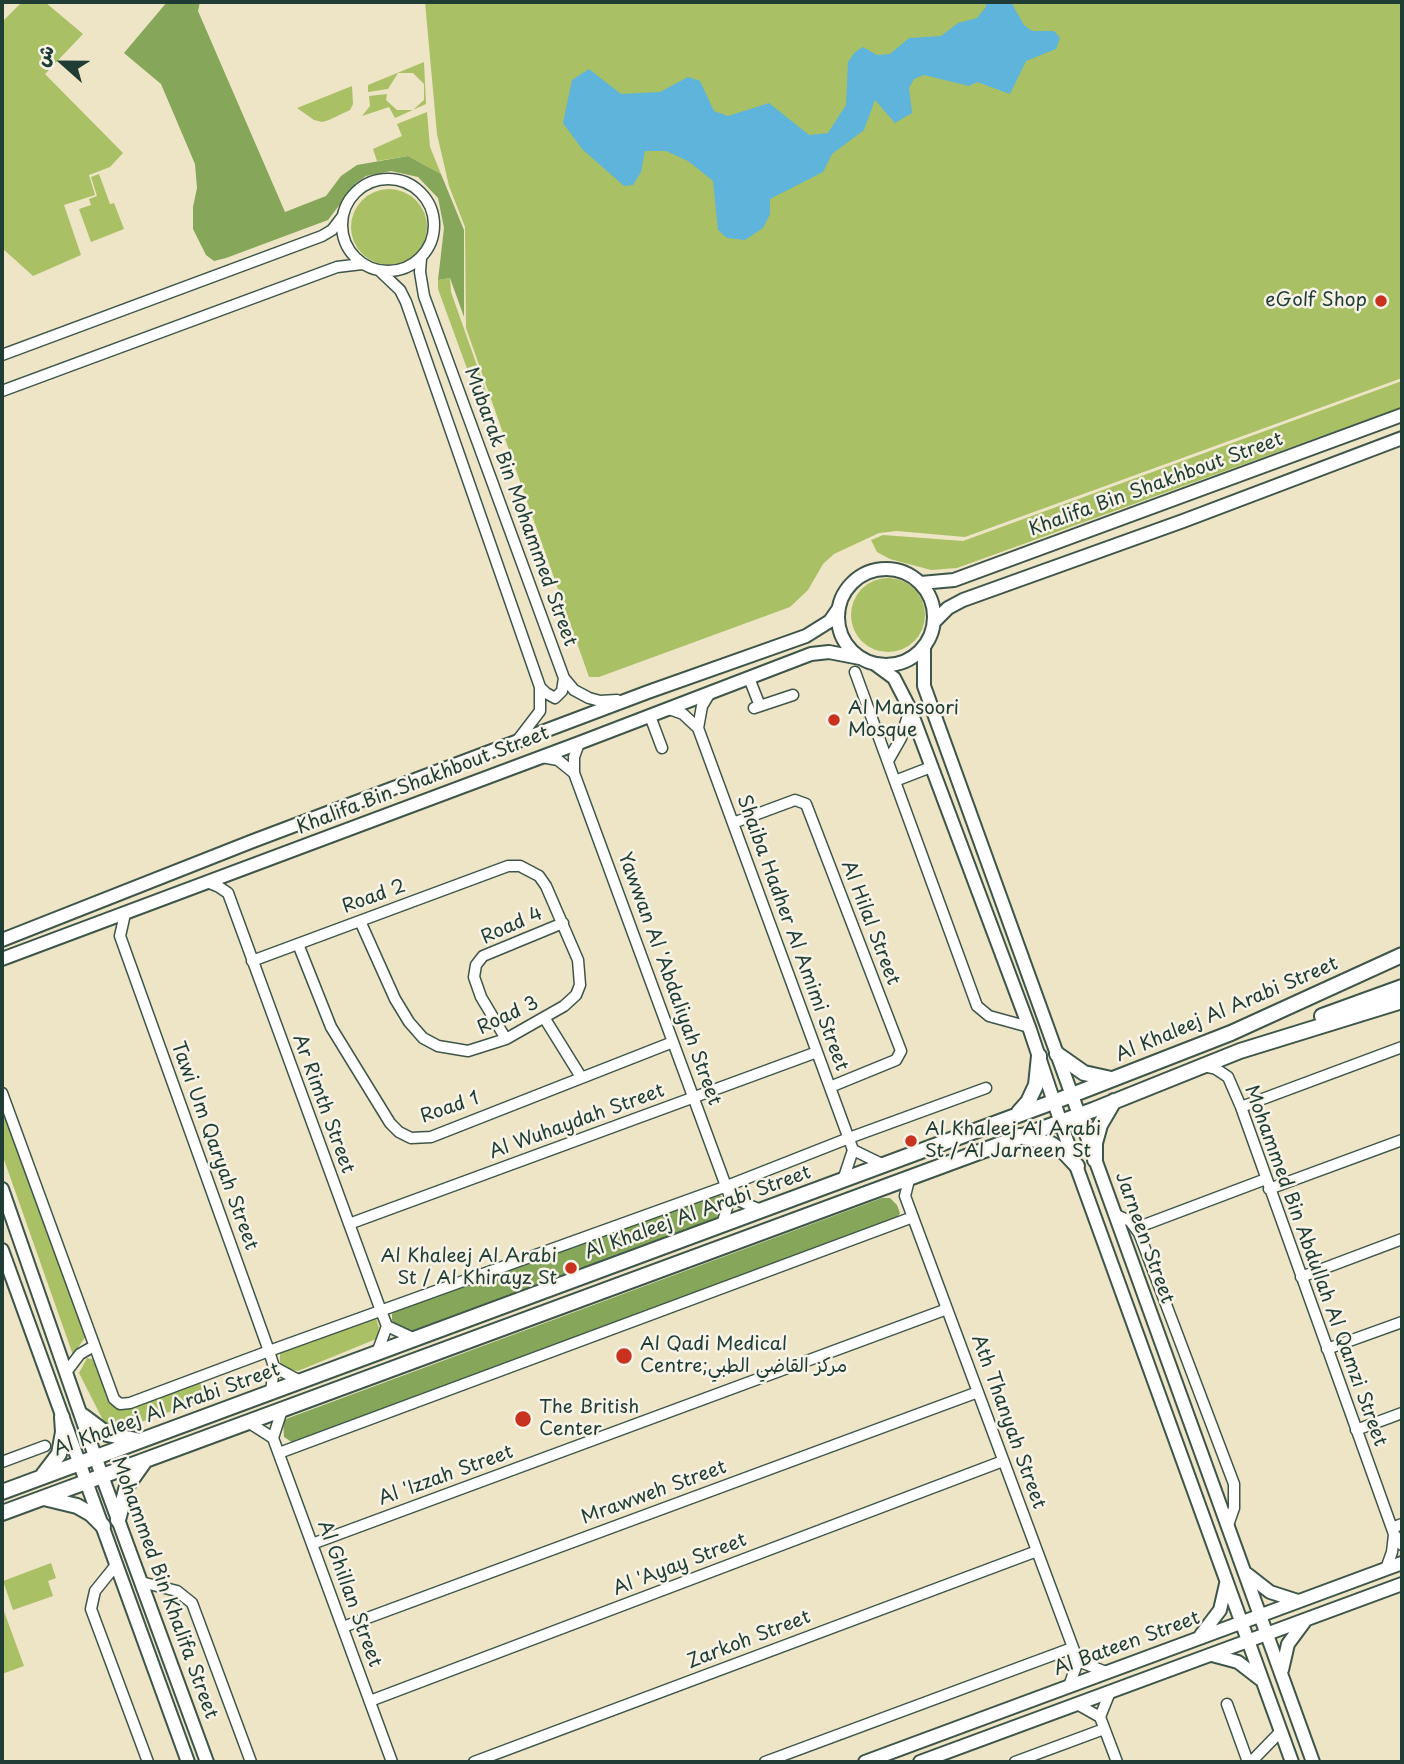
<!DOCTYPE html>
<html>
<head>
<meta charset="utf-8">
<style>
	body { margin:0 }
	#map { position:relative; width:1404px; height:1764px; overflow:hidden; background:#eee4c6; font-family:"Playpen Sans","Playpen Sans Arabic",sans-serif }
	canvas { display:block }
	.frame { position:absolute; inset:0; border:4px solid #1f3d34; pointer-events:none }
	.north { position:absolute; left:28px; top:28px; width:70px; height:70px; -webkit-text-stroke:5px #f7f3e8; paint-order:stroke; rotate:291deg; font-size:19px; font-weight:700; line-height:28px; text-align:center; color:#1f3d34 }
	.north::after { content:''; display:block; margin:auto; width:24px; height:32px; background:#1f3d34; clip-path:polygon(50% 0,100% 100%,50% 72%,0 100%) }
</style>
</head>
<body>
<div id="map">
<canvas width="1404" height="1764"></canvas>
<div class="frame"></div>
<div class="north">ش</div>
</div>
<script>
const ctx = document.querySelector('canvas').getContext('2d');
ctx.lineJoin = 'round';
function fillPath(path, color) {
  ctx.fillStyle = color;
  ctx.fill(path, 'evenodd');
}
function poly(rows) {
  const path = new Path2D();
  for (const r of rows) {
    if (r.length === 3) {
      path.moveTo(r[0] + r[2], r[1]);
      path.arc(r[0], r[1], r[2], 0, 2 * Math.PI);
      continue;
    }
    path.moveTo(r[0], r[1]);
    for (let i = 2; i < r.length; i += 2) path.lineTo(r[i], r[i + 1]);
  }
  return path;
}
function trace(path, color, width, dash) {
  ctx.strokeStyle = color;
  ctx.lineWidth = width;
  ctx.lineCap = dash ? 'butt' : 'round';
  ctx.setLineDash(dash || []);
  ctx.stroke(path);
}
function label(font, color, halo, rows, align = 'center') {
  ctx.font = font + ' "Playpen Sans","Playpen Sans Arabic",sans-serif';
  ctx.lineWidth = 5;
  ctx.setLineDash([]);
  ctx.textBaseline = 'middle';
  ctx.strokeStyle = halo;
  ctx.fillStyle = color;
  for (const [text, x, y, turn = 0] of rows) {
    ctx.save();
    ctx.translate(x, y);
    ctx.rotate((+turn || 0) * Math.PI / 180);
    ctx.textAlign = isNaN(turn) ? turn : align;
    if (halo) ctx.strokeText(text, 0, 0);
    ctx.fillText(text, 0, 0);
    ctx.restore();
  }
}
fillPath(poly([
	[22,2,45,2,83,34,45,74,123,153,110,167,89,175,95,195,64,205,81,255,33,276,2,248,2,22],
	[425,2,1402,2,1402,378,965,537,897,531,879,533,834,554,823,564,808,590,790,607,599,677,589,677,466,328,465,227,449,186,437,134],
	[424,62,426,104,395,118,389,107,362,116,370,106,369,96,387,94,386,100,397,110,413,110,424,100,424,84,413,73,398,73,388,89,368,92,368,85],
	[352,86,353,104,350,110,329,120,322,122,314,120,297,108],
	[427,112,430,147,441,174,408,156,377,161,373,149,402,136,397,124],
	[99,174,110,204,114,203,124,229,91,242,79,209,91,205,89,199,97,196,91,177],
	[389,227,38],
	[450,278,451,292,487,394,477,396,438,289,438,280],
	[1402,381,1402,407,957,568,931,570,890,559,877,552,871,540,883,535,963,541],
	[888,615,37],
	[2,1107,86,1336,73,1355,2,1154],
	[376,1318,379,1328,376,1339,298,1371,286,1369,280,1365,280,1352],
	[87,1358,95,1360,112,1404,125,1410,200,1383,206,1399,121,1429,104,1422,79,1373],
	[51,1563,56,1578,48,1581,53,1596,13,1610,3,1581],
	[2,1606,24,1666,2,1674]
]), '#a9c065');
fillPath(poly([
	[167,2,200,2,198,11,285,212,326,196,341,176,357,165,408,156,441,174,464,230,464,317,450,278,438,280,444,228,438,198,418,177,391,171,366,176,356,183,328,220,226,258,214,261,206,255,193,229,193,207,197,188,195,164,161,84,124,53],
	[711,1193,719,1194,723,1198,725,1206,717,1220,411,1331,397,1329,392,1320,392,1314,398,1308],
	[882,1198,890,1198,897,1205,900,1213,895,1222,298,1446,284,1437,283,1420]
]), '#86a65a');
fillPath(poly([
	[986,2,1011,2,1024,25,1032,31,1054,31,1060,38,1056,49,1026,61,1010,94,977,82,969,86,924,75,914,79,909,88,912,113,895,123,875,100,864,130,832,154,823,172,770,199,770,214,763,228,745,240,727,238,718,230,713,181,688,161,666,151,645,151,641,172,633,185,624,186,582,149,563,123,572,80,589,69,621,94,660,92,688,77,700,81,714,111,728,116,769,103,809,135,828,133,846,105,848,62,855,52,863,47,877,55,890,54,909,38,941,36,958,23,977,18,986,7]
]), '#5eb4da');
const minor = poly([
	[388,225,46],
	[421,258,420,272,424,296,564,678,574,690,589,698,600,701,617,700],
	[380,271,400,290,406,302,540,687,540,711,517,741],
	[2,355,322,236,332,230,342,217],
	[2,391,337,267,362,264],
	[855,672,977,1006,989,1016,1029,1027],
	[749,678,760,706],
	[540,687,546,693,555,698,562,691,564,678],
	[710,693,702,706,698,728,853,1150,843,1180],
	[754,708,793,695],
	[669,709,683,714,698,728],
	[650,716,662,748],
	[579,743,574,757,574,773,730,1197,722,1225],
	[542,757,558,760,574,773],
	[888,761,901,738,910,709],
	[895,781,931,767],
	[733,823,795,800,806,804,901,1051,896,1060,830,1087],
	[207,882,219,887,228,893,381,1311,387,1326,377,1353],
	[125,914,120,936,269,1351,274,1367,271,1392],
	[298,944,331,1027,390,1123,399,1132,411,1138,431,1137,673,1042],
	[252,961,508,866,520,866,539,876,546,886,578,960,580,985,576,995,564,1006,506,1039,468,1051,438,1046,423,1038,409,1022,395,999,360,921],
	[545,1019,581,1077],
	[506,1039,481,997,474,977,476,965,483,956,563,923],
	[1203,1066,1216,1069,1228,1077,1241,1107,1394,1534,1402,1545],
	[2,1093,114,1399,120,1404,130,1403,269,1351,727,1186,849,1138,986,1088],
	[1241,1107,1402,1047],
	[853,1150,884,1165],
	[910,1176,905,1196,1078,1661,1069,1686],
	[1269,1189,1402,1140],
	[730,1197,761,1210],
	[1114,1214,1130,1221,1139,1233,1234,1484,1234,1508,1228,1525],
	[349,1224,817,1052],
	[1136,1228,1266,1179],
	[1301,1277,1402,1239],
	[387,1326,415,1339],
	[1327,1349,1402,1322],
	[274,1367,300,1381],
	[67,1371,80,1354,94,1346],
	[282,1410,273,1438,392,1762],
	[248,1422,273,1438],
	[1356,1430,1402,1413],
	[279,1453,913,1217],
	[2,1462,45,1446],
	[1392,1528,1402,1524],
	[312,1544,947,1309],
	[116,1565,95,1591,91,1609,148,1762],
	[1386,1569,1392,1552,1394,1535],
	[141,1582,177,1591,192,1603,251,1762],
	[343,1627,978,1392],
	[1078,1661,1106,1672],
	[1110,1692,1100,1717,1117,1762],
	[370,1701,1003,1461],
	[1077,1704,1100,1717],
	[1227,1704,1248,1762],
	[474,1762,1037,1551],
	[765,1762,1072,1648],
	[1015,1762,1104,1729],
	[1251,1762,1281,1731]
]);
const major = poly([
	[886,617,48],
	[921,583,954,580,1402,415],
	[934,622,948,608,963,600,1183,521,1402,438],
	[924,647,924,686,1313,1762],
	[875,664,894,678,910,709,1029,1027,1065,1135,1292,1762],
	[2,940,253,841,648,692,806,636,830,621,839,608],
	[2,959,579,743,811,654,829,652,860,658],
	[2,1189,102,1476,207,1762],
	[2,1250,188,1762],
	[1247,1574,1270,1592,1298,1601],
	[1201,1635,1220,1610,1226,1584],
	[1212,1655,1238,1662,1260,1679],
	[1282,1670,1288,1644,1305,1621],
	[865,1762,1402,1563],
	[920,1762,1402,1584]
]);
const highway = poly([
	[1322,1016,1402,987],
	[1057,1054,1084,1073,1111,1079],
	[1019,1112,1028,1102,1036,1085,1039,1056],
	[1020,1136,1051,1144,1065,1153,1077,1166],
	[1095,1160,1095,1143,1100,1125,1114,1101],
	[83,1416,107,1434,136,1440],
	[43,1475,59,1454,63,1432,62,1417],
	[2,1492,1072,1095,1231,1033,1402,955],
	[44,1498,77,1506,91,1514,103,1526],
	[2,1513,1093,1110,1240,1051,1402,1001],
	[118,1520,127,1486,144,1462]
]);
trace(minor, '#3e564a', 13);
trace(major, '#3e564a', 16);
trace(highway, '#3e564a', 18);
trace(minor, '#fff', 10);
trace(major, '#fff', 12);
trace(highway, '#fff', 14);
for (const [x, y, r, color] of [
	[1381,301,7,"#c8321e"],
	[834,720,7,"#c8321e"],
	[911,1141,7,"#c8321e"],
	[571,1268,7,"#c8321e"],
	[624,1356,9,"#c8321e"],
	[523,1419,9,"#c8321e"]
]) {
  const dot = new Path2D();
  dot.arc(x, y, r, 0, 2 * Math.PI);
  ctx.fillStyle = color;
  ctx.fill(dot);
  trace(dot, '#f7f3e8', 2.5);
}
label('19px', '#1f3d34', '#f7f3e8', [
	["eGolf Shop",1367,301,"right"],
	["Al Mansoori",848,709],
	["Mosque",848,731],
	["Al Khaleej Al Arabi",925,1130],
	["St / Al Jarneen St",925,1152],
	["Al Khaleej Al Arabi",557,1257,"right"],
	["St / Al Khirayz St",557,1279,"right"],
	["Al Qadi Medical",640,1345],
	["Centre;مركز القاضي الطبي",640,1367],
	["The British",539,1408],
	["Center",539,1430]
], 'left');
label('19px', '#1f3d34', '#f7f3e8', [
	["Khalifa Bin Shakhbout Street",1156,485,-20],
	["Mubarak Bin Mohammed Street",520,507,70],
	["Khalifa Bin Shakhbout Street",423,781,-21],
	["Road 2",374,897,-20],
	["Al Hilal Street",870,923,69],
	["Road 4",512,926,-24],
	["Shaiba Hadher Al Amimi Street",792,933,70],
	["Yawwan Al 'Abdaliyah Street",669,979,70],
	["Al Khaleej Al Arabi Street",1227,1010,-23],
	["Road 3",508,1016,-25],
	["Ar Rimth Street",323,1104,70],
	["Road 1",450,1108,-19],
	["Al Wuhaydah Street",577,1122,-20],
	["Tawi Um Qaryah Street",214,1146,70],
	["Al Khaleej Al Arabi Street",698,1213,-20],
	["Jarneen Street",1144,1238,70],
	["Mohammed Bin Abdullah Al Qamzi Street",1315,1266,70],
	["Al Khaleej Al Arabi Street",167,1410,-20],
	["Ath Thanyah Street",1008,1422,70],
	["Al 'Izzah Street",446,1476,-20],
	["Mrawweh Street",654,1493,-20],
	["Al 'Ayay Street",680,1565,-21],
	["Mohammed Bin Khalifa Street",164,1588,70],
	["Al Ghillan Street",349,1594,70],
	["Zarkoh Street",749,1640,-21],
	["Al Bateen Street",1127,1644,-20]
]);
</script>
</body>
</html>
